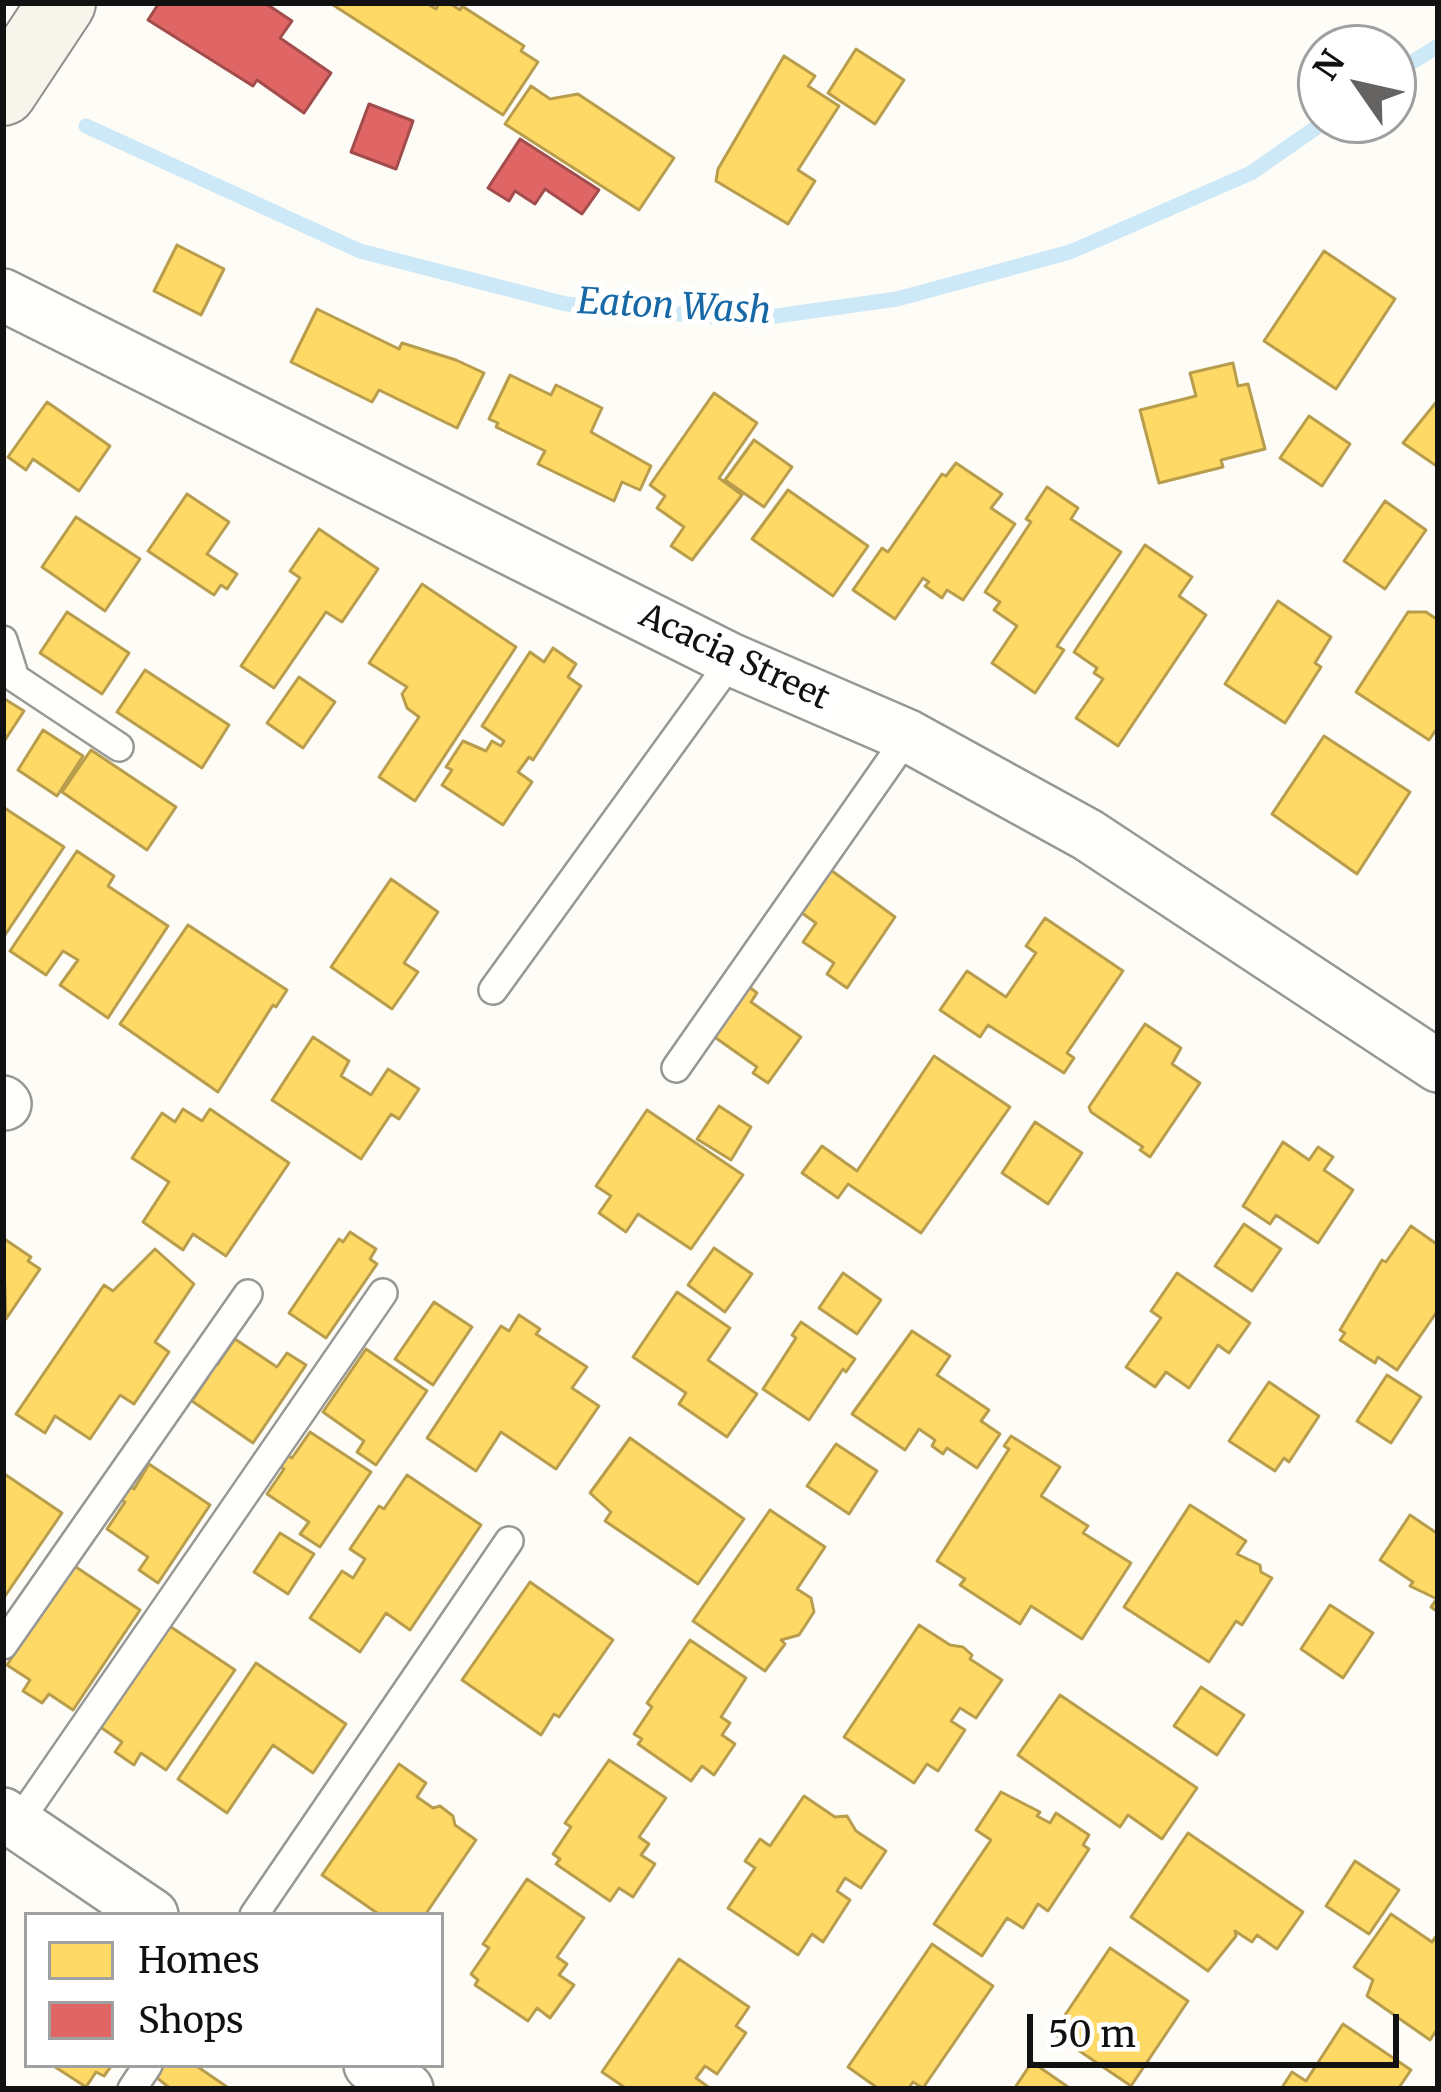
<!DOCTYPE html>
<html>
<head>
<meta charset="utf-8">
<style>
	body { margin:0 }
	#map { position:relative; width:1441px; height:2092px; overflow:hidden; background:#fdfcf7; font-family:Merriweather,serif }
	canvas { display:block }
	.frame { position:absolute; inset:0; border:6px solid #111; pointer-events:none }
	.legend { position:absolute; left:24px; top:1912px; width:420px; height:156px; box-sizing:border-box; background:#fff; border:3px solid #a0a0a0; margin:0; padding:15px 21px; list-style:none; font-size:36px; color:#111 }
	.legend li { display:flex; align-items:center; gap:24px; height:60px }
	.legend b { width:60px; border:3px solid #a0a0a0 }
	.north { position:absolute; left:1297px; top:24px; width:120px; height:120px; box-sizing:border-box; background:#fff; border:3px solid #a0a0a0; border-radius:50%; rotate:304deg; font-size:33px; font-weight:700; line-height:48px; text-align:center; color:#111 }
	.north::after { content:''; display:block; margin:auto; width:42px; height:54px; background:#646362; clip-path:polygon(50% 0,100% 100%,50% 72%,0 100%) }
	.scale { position:absolute; left:1027px; top:2014px; width:372px; height:54px; box-sizing:border-box; border:6px solid #111; border-top:0; padding-left:15px; font-size:36px; line-height:42px; white-space:nowrap; color:#111; -webkit-text-stroke:9px #fff; paint-order:stroke }
</style>
</head>
<body>
<div id="map">
<canvas width="1441" height="2092"></canvas>
<div class="frame"></div>
<ul class="legend">
<li><b style="height:33px;background:#ffd966"></b>Homes</li>
<li><b style="height:33px;background:#e06666"></b>Shops</li>
</ul>
<div class="north">N</div>
<div class="scale">50 m</div>
</div>
<script>
const ctx = document.querySelector('canvas').getContext('2d');
ctx.lineJoin = 'round';
function fillPath(path, color) {
  ctx.fillStyle = color;
  ctx.fill(path, 'evenodd');
}
function poly(rows) {
  const path = new Path2D();
  for (const r of rows) {
    path.moveTo(r[0], r[1]);
    for (let i = 2; i < r.length; i += 2) path.lineTo(r[i], r[i + 1]);
  }
  return path;
}
function trace(path, color, width, dash) {
  ctx.strokeStyle = color;
  ctx.lineWidth = width;
  ctx.lineCap = dash ? 'butt' : 'round';
  ctx.setLineDash(dash || []);
  ctx.stroke(path);
}
function label(font, color, halo, rows, align = 'center') {
  ctx.font = font + ' Merriweather,serif';
  ctx.lineWidth = 12;
  ctx.setLineDash([]);
  ctx.textBaseline = 'middle';
  ctx.strokeStyle = halo;
  ctx.fillStyle = color;
  for (const [text, x, y, turn = 0] of rows) {
    ctx.save();
    ctx.translate(x, y);
    ctx.rotate((+turn || 0) * Math.PI / 180);
    ctx.textAlign = isNaN(turn) ? turn : align;
    if (halo) ctx.strokeText(text, 0, 0);
    ctx.fillText(text, 0, 0);
    ctx.restore();
  }
}
const homes = poly([
	[330,3,426,3,436,9,439,3,449,3,460,10,462,6,524,46,521,51,538,62,503,115,330,3],
	[856,49,904,80,875,124,828,93,856,49],
	[784,56,815,76,808,86,839,106,798,170,815,181,788,224,716,181,718,169,784,56],
	[531,86,550,99,578,94,674,158,639,210,505,124,531,86],
	[177,245,224,269,201,315,154,291,177,245],
	[1324,251,1395,299,1336,389,1264,341,1324,251],
	[317,309,399,349,402,343,456,360,484,373,457,428,379,390,372,402,291,362,317,309],
	[1233,363,1238,386,1248,384,1265,449,1221,460,1223,467,1159,483,1140,410,1196,396,1190,373,1233,363],
	[510,375,551,395,556,385,602,408,591,432,651,466,640,490,622,482,614,501,538,464,545,451,496,427,498,423,489,419,510,375],
	[714,393,757,423,719,478,742,495,692,560,671,546,684,527,657,508,665,496,650,485,714,393],
	[1438,400,1438,467,1403,443,1438,400],
	[47,402,110,446,79,491,33,459,26,470,8,457,47,402],
	[1309,416,1350,444,1322,486,1280,458,1309,416],
	[754,440,792,467,764,507,725,480,754,440],
	[956,463,1002,494,991,508,1015,524,963,600,947,590,942,598,925,586,929,582,923,578,895,619,853,590,882,548,888,552,942,474,946,476,956,463],
	[1047,487,1078,508,1071,519,1121,552,1057,646,1064,650,1035,693,992,663,1017,626,994,610,1000,602,985,592,1031,522,1026,519,1047,487],
	[788,490,868,546,833,596,752,539,788,490],
	[187,494,229,522,207,554,237,574,227,589,221,585,214,595,148,551,187,494],
	[1385,501,1426,530,1385,589,1344,561,1385,501],
	[76,517,140,559,105,611,42,567,76,517],
	[319,529,378,569,342,622,326,612,274,688,241,666,300,578,290,571,319,529],
	[1145,545,1192,577,1179,596,1206,615,1118,746,1076,718,1103,679,1094,673,1097,668,1074,652,1145,545],
	[422,584,516,647,415,801,379,777,419,717,407,708,402,694,407,687,369,663,422,584],
	[1278,601,1331,637,1315,663,1321,667,1285,723,1225,684,1278,601],
	[67,612,129,653,102,694,40,653,67,612],
	[1408,612,1426,612,1438,620,1438,727,1429,740,1356,692,1408,612],
	[553,648,576,664,568,677,581,686,533,760,529,757,518,772,532,782,503,825,442,785,452,770,446,767,463,741,486,751,492,741,501,746,504,741,482,726,530,652,544,662,553,648],
	[145,670,229,725,202,768,117,712,145,670],
	[299,677,335,702,303,748,267,723,299,677],
	[3,698,24,711,3,743,3,698],
	[43,730,83,756,57,796,18,770,43,730],
	[1324,736,1410,792,1357,874,1272,814,1324,736],
	[91,750,176,807,147,850,62,792,91,750],
	[3,807,64,847,3,938,3,807],
	[77,851,114,876,108,886,168,926,108,1018,60,985,78,960,63,951,46,975,10,951,77,851],
	[828,868,895,917,847,988,827,974,834,963,803,942,816,923,799,911,828,868],
	[391,879,438,912,404,963,418,972,392,1009,331,967,391,879],
	[1045,918,1123,971,1067,1053,1074,1058,1064,1073,988,1025,980,1037,940,1010,967,971,1006,997,1036,953,1026,946,1045,918],
	[188,925,287,990,276,1007,273,1005,218,1092,120,1024,188,925],
	[743,982,757,993,751,1002,801,1037,768,1083,753,1073,757,1067,706,1031,743,982],
	[1145,1024,1181,1048,1172,1064,1200,1083,1150,1157,1140,1150,1143,1147,1091,1112,1089,1107,1145,1024],
	[313,1037,349,1061,341,1076,371,1095,388,1069,419,1089,399,1119,391,1114,361,1159,272,1100,313,1037],
	[934,1056,1010,1107,921,1233,848,1184,838,1198,802,1173,822,1146,857,1171,934,1056],
	[719,1106,751,1127,731,1160,697,1139,719,1106],
	[183,1109,202,1121,210,1109,289,1163,226,1256,193,1234,183,1250,143,1222,169,1182,132,1158,162,1113,175,1122,183,1109],
	[647,1110,743,1175,691,1249,638,1214,626,1232,599,1213,611,1196,596,1186,647,1110],
	[1035,1122,1082,1153,1048,1204,1002,1173,1035,1122],
	[1283,1142,1309,1160,1318,1147,1333,1157,1324,1170,1353,1190,1318,1243,1276,1215,1270,1224,1243,1206,1283,1142],
	[1244,1224,1281,1249,1252,1291,1215,1266,1244,1224],
	[1411,1226,1438,1245,1438,1310,1397,1370,1378,1357,1375,1363,1340,1340,1345,1333,1340,1330,1382,1260,1386,1262,1411,1226],
	[350,1232,376,1249,370,1259,377,1264,326,1338,289,1313,339,1239,343,1242,350,1232],
	[3,1238,31,1257,28,1261,40,1269,6,1319,3,1238],
	[714,1248,752,1274,725,1312,688,1285,714,1248],
	[155,1249,194,1284,155,1342,169,1352,134,1404,120,1395,90,1439,55,1416,45,1433,16,1414,104,1285,113,1291,155,1249],
	[843,1273,881,1300,857,1334,819,1308,843,1273],
	[1177,1273,1250,1323,1229,1353,1218,1345,1189,1388,1166,1372,1155,1387,1126,1367,1161,1318,1151,1311,1177,1273],
	[677,1292,730,1328,708,1360,757,1394,727,1437,679,1404,686,1393,633,1357,677,1292],
	[434,1302,472,1327,433,1385,395,1359,434,1302],
	[519,1315,540,1329,536,1334,587,1367,572,1388,599,1406,556,1469,501,1432,476,1471,427,1438,501,1326,509,1331,519,1315],
	[801,1322,855,1359,846,1372,843,1369,809,1420,763,1389,796,1338,792,1335,801,1322],
	[912,1331,950,1356,937,1375,989,1410,981,1421,1000,1434,977,1468,947,1448,943,1454,932,1446,935,1440,919,1429,905,1450,852,1414,912,1331],
	[235,1339,277,1367,287,1353,306,1365,253,1443,192,1401,208,1377,204,1374,212,1362,217,1365,235,1339],
	[366,1349,427,1391,376,1465,357,1452,364,1441,323,1412,366,1349],
	[1387,1375,1421,1397,1391,1443,1357,1421,1387,1375],
	[1269,1382,1319,1416,1289,1462,1284,1458,1275,1471,1229,1441,1269,1382],
	[310,1432,371,1472,320,1547,300,1534,309,1522,267,1494,284,1469,279,1466,287,1455,292,1458,310,1432],
	[1011,1436,1060,1467,1041,1496,1088,1526,1083,1533,1131,1563,1082,1639,1031,1606,1020,1624,960,1585,965,1579,937,1561,1009,1449,1004,1446,1011,1436],
	[630,1438,744,1519,698,1584,605,1521,611,1512,590,1493,630,1438],
	[836,1444,877,1471,849,1514,807,1486,836,1444],
	[149,1464,210,1505,158,1583,139,1570,148,1557,107,1529,125,1502,119,1498,128,1485,134,1489,149,1464],
	[3,1473,62,1513,3,1599,3,1473],
	[407,1475,481,1525,410,1630,386,1613,360,1652,310,1618,342,1571,353,1578,365,1559,350,1549,379,1506,384,1509,407,1475],
	[1190,1505,1246,1541,1237,1554,1260,1565,1261,1572,1272,1578,1242,1625,1236,1621,1209,1662,1124,1607,1190,1505],
	[770,1510,825,1547,797,1589,811,1598,814,1612,799,1635,781,1640,785,1644,765,1671,693,1621,770,1510],
	[1410,1515,1438,1534,1438,1612,1431,1607,1437,1599,1410,1586,1413,1582,1380,1560,1410,1515],
	[280,1533,314,1554,288,1594,254,1572,280,1533],
	[73,1565,140,1610,73,1710,49,1694,42,1703,23,1691,30,1680,7,1665,73,1565],
	[530,1582,613,1640,559,1717,554,1714,541,1735,462,1680,530,1582],
	[1330,1605,1373,1633,1343,1678,1301,1649,1330,1605],
	[165,1623,235,1670,166,1770,141,1753,134,1765,115,1752,122,1742,96,1724,165,1623],
	[919,1625,950,1645,963,1647,972,1655,970,1659,1002,1680,976,1718,960,1708,951,1721,965,1730,938,1771,927,1764,914,1783,844,1737,919,1625],
	[690,1640,746,1678,721,1717,730,1723,722,1735,735,1744,714,1775,702,1766,691,1781,638,1744,642,1739,634,1734,652,1707,647,1703,690,1640],
	[256,1663,346,1724,313,1773,273,1745,227,1813,178,1779,256,1663],
	[1201,1687,1244,1715,1217,1755,1174,1726,1201,1687],
	[1060,1695,1197,1788,1162,1839,1128,1815,1120,1827,1018,1755,1060,1695],
	[609,1760,666,1798,639,1837,649,1844,641,1855,655,1864,633,1897,619,1888,610,1901,556,1864,560,1859,553,1854,571,1827,565,1823,609,1760],
	[399,1764,426,1783,417,1797,433,1808,440,1806,453,1816,455,1825,476,1840,425,1915,380,1915,322,1875,399,1764],
	[1001,1792,1040,1812,1037,1816,1050,1823,1056,1813,1089,1835,1083,1845,1089,1849,1048,1911,1038,1904,1023,1928,1007,1918,982,1956,934,1924,991,1840,976,1830,1001,1792],
	[804,1796,835,1817,847,1816,856,1831,886,1851,861,1888,845,1878,837,1891,850,1900,823,1942,812,1934,798,1955,728,1908,755,1868,745,1861,760,1839,770,1846,804,1796],
	[1188,1833,1303,1912,1277,1949,1257,1935,1252,1942,1235,1931,1236,1936,1208,1971,1131,1917,1188,1833],
	[1355,1861,1399,1890,1369,1934,1326,1906,1355,1861],
	[527,1879,584,1918,557,1957,567,1964,559,1975,574,1985,550,2018,537,2008,528,2021,475,1985,478,1980,471,1974,489,1948,483,1944,527,1879],
	[1391,1914,1432,1942,1438,1934,1438,2028,1430,2040,1367,1996,1373,1980,1354,1967,1391,1914],
	[932,1944,993,1986,923,2088,913,2082,908,2089,879,2089,848,2067,932,1944],
	[1110,1948,1188,2001,1131,2086,1053,2033,1110,1948],
	[679,1959,749,2007,736,2026,746,2033,717,2074,705,2066,696,2078,711,2089,627,2089,602,2072,679,1959],
	[1343,2024,1411,2070,1398,2089,1281,2089,1292,2072,1306,2081,1343,2024],
	[1032,2062,1071,2089,1014,2089,1032,2062],
	[52,2065,112,2065,104,2076,96,2072,86,2087,52,2065],
	[164,2065,195,2065,230,2089,171,2089,156,2077,164,2065]
]);
fillPath(homes, '#ffd966');
trace(homes, '#b89d4c', 3);
const shops = poly([
	[159,3,265,3,292,21,280,38,331,73,304,113,257,80,253,86,148,20,159,3],
	[369,104,413,121,396,169,351,152,369,104],
	[520,139,599,190,582,214,545,189,535,204,515,191,509,201,488,188,520,139]
]);
fillPath(shops, '#e06666');
trace(shops, '#a24c4c', 3);
trace(poly([
	[1393,74,1438,46],
	[86,126,360,251,566,304,748,320,897,299,1070,252,1251,173,1327,120]
]), '#cde8f7', 15);
const lane = poly([
	[3,640,15,678,119,747],
	[493,990,732,660],
	[676,1068,908,736],
	[3,1645,248,1294],
	[17,1824,383,1293],
	[254,1915,509,1541],
	[132,2089,148,2065]
]);
const street = poly([
	[3,295,732,660,908,736,1088,835,1438,1066],
	[3,1102,5,1104],
	[3,1814,152,1915],
	[370,2065,407,2089]
]);
const secondary = poly([
	[3,92,62,3]
]);
trace(lane, '#979795', 32);
trace(street, '#979795', 56);
trace(secondary, '#8e8d8b', 70);
trace(lane, '#fffffe', 27);
trace(street, '#fffffe', 51);
trace(secondary, '#f6f4eb', 66);
label('33px', '#111', '#fff', [
	["Acacia Street",734,658,25]
]);
label('italic 36px', '#1768a6', '#fff', [
	["Eaton Wash",674,308,3]
]);
</script>
</body>
</html>
